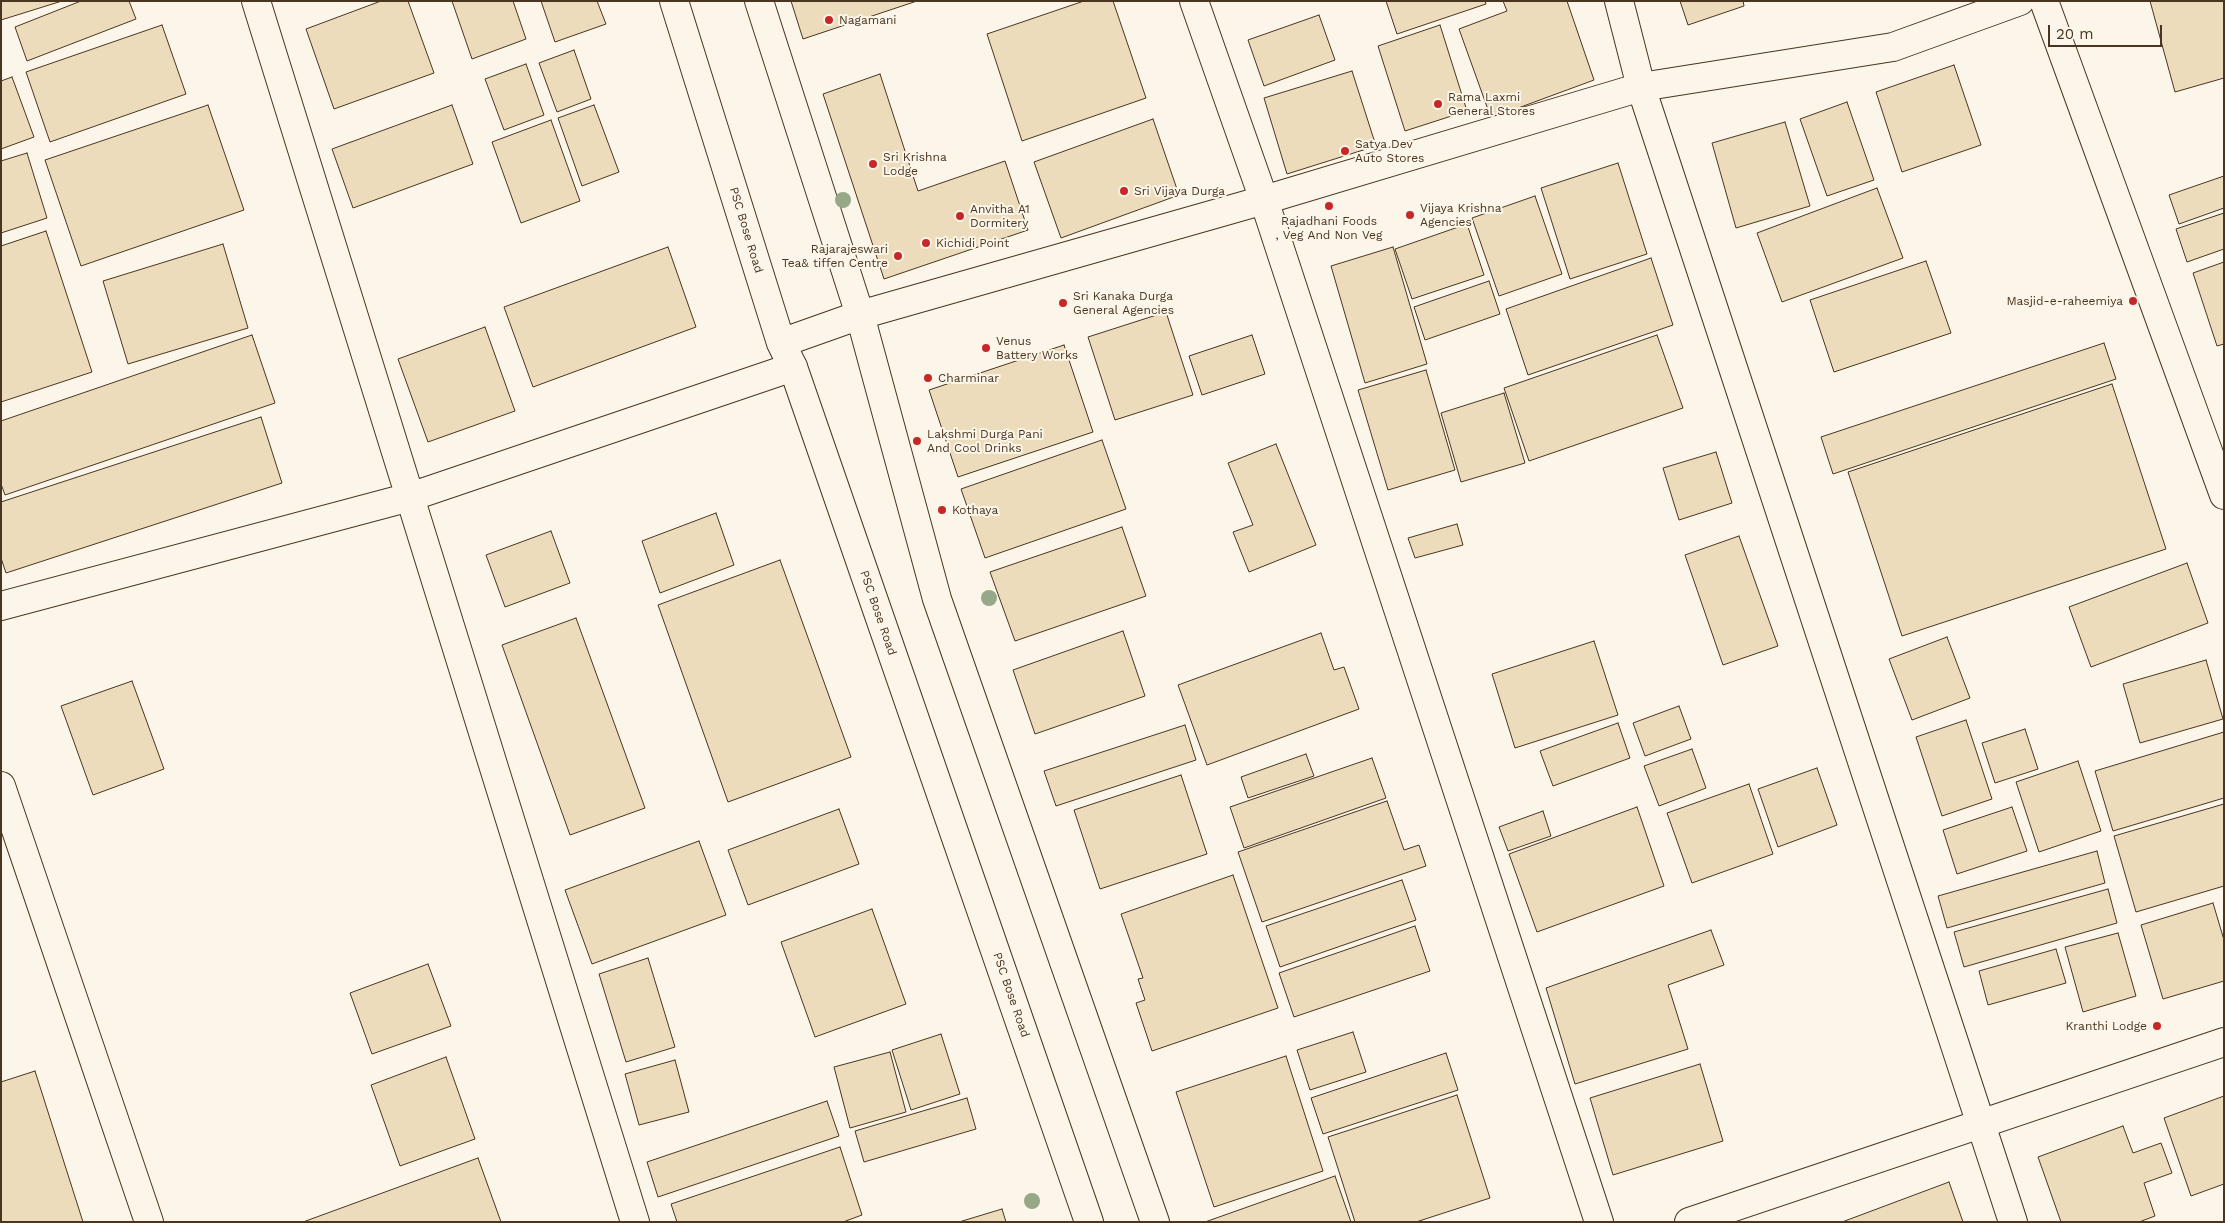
<!DOCTYPE html>
<html>
<head>
<meta charset="utf-8">
<style>
	body { margin:0 }
	#map { position:relative; width:2225px; height:1223px; overflow:hidden; background:#fbf6e9; font-family:"Work Sans",sans-serif }
	canvas { display:block }
	.frame { position:absolute; inset:0; border:2px solid #4a3520; pointer-events:none }
	.scale { position:absolute; left:2048px; top:25px; width:114px; height:22px; box-sizing:border-box; border:2px solid #4a3520; border-top:0; padding-left:6px; font-size:15px; line-height:18px; white-space:nowrap; color:#4a3520; -webkit-text-stroke:4px #fbf6e9; paint-order:stroke }
</style>
</head>
<body>
<div id="map">
<canvas width="2225" height="1223"></canvas>
<div class="frame"></div>
<div class="scale">20 m</div>
</div>
<script>
const ctx = document.querySelector('canvas').getContext('2d');
ctx.lineJoin = 'round';
function fillPath(path, color) {
  ctx.fillStyle = color;
  ctx.fill(path, 'evenodd');
}
function poly(rows) {
  const path = new Path2D();
  for (const r of rows) {
    path.moveTo(r[0], r[1]);
    for (let i = 2; i < r.length; i += 2) path.lineTo(r[i], r[i + 1]);
  }
  return path;
}
function trace(path, color, width, dash) {
  ctx.strokeStyle = color;
  ctx.lineWidth = width;
  ctx.lineCap = dash ? 'butt' : 'round';
  ctx.setLineDash(dash || []);
  ctx.stroke(path);
}
function label(font, color, halo, rows, align = 'center') {
  ctx.font = font + ' "Work Sans",sans-serif';
  ctx.lineWidth = 4;
  ctx.setLineDash([]);
  ctx.textBaseline = 'middle';
  ctx.strokeStyle = halo;
  ctx.fillStyle = color;
  for (const [text, x, y, turn = 0] of rows) {
    ctx.save();
    ctx.translate(x, y);
    ctx.rotate((+turn || 0) * Math.PI / 180);
    ctx.textAlign = isNaN(turn) ? turn : align;
    if (halo) ctx.strokeText(text, 0, 0);
    ctx.fillText(text, 0, 0);
    ctx.restore();
  }
}
const building = poly([
	[1,1,62,1,1,20,1,1],
	[81,1,129,1,136,19,27,61,15,27,81,1],
	[381,1,408,1,434,73,334,109,306,29,381,1],
	[452,1,513,1,526,39,472,59,452,1],
	[541,1,597,1,606,24,555,42,541,1],
	[791,1,917,1,803,39,791,1],
	[1084,1,1113,1,1146,98,1022,141,987,34,1084,1],
	[1386,1,1485,1,1486,4,1397,34,1386,1],
	[1503,1,1567,1,1594,80,1491,118,1459,29,1507,11,1503,1],
	[1680,1,1743,1,1744,6,1688,25,1680,1],
	[2150,1,2224,1,2224,78,2175,92,2150,1],
	[1319,15,1335,60,1264,86,1248,40,1319,15],
	[162,25,186,94,50,142,26,72,162,25],
	[1440,25,1467,111,1405,131,1378,46,1440,25],
	[574,50,591,99,557,112,539,63,574,50],
	[526,64,544,115,504,130,485,79,526,64],
	[1954,65,1981,145,1902,172,1876,92,1954,65],
	[1352,71,1376,146,1287,174,1264,98,1352,71],
	[880,74,918,191,1005,161,1028,230,884,279,823,94,880,74],
	[12,77,34,137,1,149,1,81,12,77],
	[1847,102,1874,180,1827,196,1800,119,1847,102],
	[208,105,244,210,81,266,45,160,208,105],
	[452,105,473,164,353,208,332,149,452,105],
	[594,105,619,172,582,186,558,118,594,105],
	[1153,119,1179,195,1061,238,1034,162,1153,119],
	[551,120,580,201,521,223,492,142,551,120],
	[1785,122,1810,206,1736,228,1712,143,1785,122],
	[27,153,47,218,1,233,1,161,27,153],
	[1618,163,1647,254,1570,279,1541,188,1618,163],
	[2224,176,2224,208,2179,224,2169,195,2224,176],
	[1877,188,1903,258,1782,302,1757,233,1877,188],
	[1535,196,1562,274,1499,296,1472,218,1535,196],
	[2224,213,2224,249,2187,262,2176,229,2224,213],
	[1467,224,1484,275,1412,299,1395,249,1467,224],
	[46,231,92,372,1,402,1,246,46,231],
	[223,244,248,328,128,364,103,281,223,244],
	[668,247,696,327,533,387,504,307,668,247],
	[1393,247,1427,364,1365,383,1331,266,1393,247],
	[1651,258,1673,325,1528,375,1506,309,1651,258],
	[1926,261,1951,333,1834,372,1810,300,1926,261],
	[2224,262,2224,344,2217,346,2193,273,2224,262],
	[1489,281,1500,314,1425,340,1414,307,1489,281],
	[1166,312,1193,395,1115,420,1088,337,1166,312],
	[485,327,515,411,428,442,398,359,485,327],
	[252,335,275,403,5,495,1,484,1,421,252,335],
	[1252,335,1265,374,1202,395,1189,356,1252,335],
	[1657,335,1683,408,1529,461,1504,388,1657,335],
	[2104,343,2116,379,1833,474,1821,437,2104,343],
	[1064,345,1093,432,958,477,929,390,1064,345],
	[1426,370,1455,470,1388,490,1358,390,1426,370],
	[2112,384,2166,549,1902,636,1848,472,2112,384],
	[1504,393,1525,463,1461,482,1441,413,1504,393],
	[261,417,282,483,6,573,1,558,1,502,261,417],
	[1102,440,1126,509,985,558,961,489,1102,440],
	[1276,444,1316,545,1249,572,1233,532,1253,525,1228,463,1276,444],
	[1716,452,1732,503,1679,520,1663,468,1716,452],
	[716,513,734,565,660,593,642,541,716,513],
	[1457,524,1463,545,1415,558,1408,538,1457,524],
	[1122,527,1146,596,1015,641,990,572,1122,527],
	[551,531,570,583,505,607,486,555,551,531],
	[1739,536,1778,646,1723,665,1685,555,1739,536],
	[780,560,851,757,728,802,658,605,780,560],
	[2187,563,2208,623,2091,667,2069,607,2187,563],
	[576,618,645,808,570,835,502,645,576,618],
	[1123,631,1145,696,1035,734,1013,670,1123,631],
	[1321,633,1334,670,1344,667,1359,709,1207,765,1178,685,1321,633],
	[1947,637,1970,698,1912,720,1889,659,1947,637],
	[1594,641,1618,715,1515,748,1492,674,1594,641],
	[2206,660,2223,719,2140,743,2123,684,2206,660],
	[132,681,164,769,93,795,61,706,132,681],
	[1679,706,1691,739,1645,756,1633,723,1679,706],
	[1966,720,1992,799,1942,816,1916,737,1966,720],
	[1618,723,1630,758,1553,786,1540,751,1618,723],
	[1185,725,1196,760,1056,806,1044,771,1185,725],
	[2025,729,2038,769,1995,783,1982,743,2025,729],
	[2224,732,2224,798,2113,831,2095,771,2224,732],
	[1692,749,1706,788,1659,806,1644,766,1692,749],
	[1306,754,1314,776,1248,798,1241,777,1306,754],
	[1372,758,1386,798,1244,848,1230,807,1372,758],
	[2078,761,2101,831,2039,852,2016,782,2078,761],
	[1817,768,1837,825,1778,847,1758,789,1817,768],
	[1181,775,1207,854,1100,889,1074,810,1181,775],
	[1749,784,1773,854,1692,883,1667,813,1749,784],
	[1387,801,1404,850,1419,845,1426,866,1262,922,1238,852,1387,801],
	[2224,804,2224,886,2136,912,2114,836,2224,804],
	[1637,807,1664,886,1537,932,1509,854,1637,807],
	[2012,807,2027,851,1957,874,1943,830,2012,807],
	[839,809,859,864,748,905,728,850,839,809],
	[1543,811,1551,836,1508,851,1499,827,1543,811],
	[699,841,726,915,592,964,565,890,699,841],
	[2097,851,2105,883,1947,928,1938,896,2097,851],
	[1233,875,1278,1008,1152,1051,1136,1003,1145,1000,1138,979,1143,978,1121,914,1233,875],
	[1402,880,1416,920,1280,967,1266,926,1402,880],
	[2108,889,2117,923,1964,967,1954,932,2108,889],
	[2213,903,2224,940,2224,981,2163,999,2141,925,2213,903],
	[872,909,906,1004,815,1037,781,942,872,909],
	[1415,926,1430,971,1294,1017,1279,973,1415,926],
	[1711,930,1724,965,1668,985,1688,1049,1575,1084,1546,988,1711,930],
	[2118,933,2136,996,2083,1012,2065,947,2118,933],
	[2056,949,2066,983,1988,1005,1979,971,2056,949],
	[648,958,675,1047,626,1062,599,974,648,958],
	[428,964,451,1026,372,1054,350,993,428,964],
	[1353,1032,1366,1072,1310,1090,1297,1050,1353,1032],
	[941,1034,960,1094,911,1110,892,1050,941,1034],
	[890,1052,906,1112,850,1128,834,1067,890,1052],
	[1446,1053,1458,1090,1323,1134,1311,1098,1446,1053],
	[1286,1056,1323,1171,1214,1207,1176,1092,1286,1056],
	[446,1057,475,1139,400,1166,371,1085,446,1057],
	[675,1060,689,1112,639,1125,625,1074,675,1060],
	[1700,1064,1723,1141,1613,1175,1590,1098,1700,1064],
	[35,1071,83,1222,1,1222,1,1082,35,1071],
	[1457,1095,1490,1198,1416,1222,1355,1222,1328,1137,1457,1095],
	[2224,1096,2224,1184,2191,1196,2164,1118,2224,1096],
	[967,1098,976,1129,864,1162,855,1131,967,1098],
	[827,1101,839,1136,658,1197,647,1162,827,1101],
	[2123,1126,2133,1153,2161,1143,2172,1173,2144,1183,2155,1216,2139,1222,2061,1222,2038,1157,2123,1126],
	[840,1147,862,1215,843,1222,677,1222,671,1204,840,1147],
	[478,1158,501,1222,303,1222,478,1158],
	[1335,1176,1351,1222,1205,1222,1335,1176],
	[1949,1182,1963,1222,1842,1222,1949,1182],
	[1002,1209,1006,1222,959,1222,1002,1209]
]);
fillPath(building, '#ecdcbc');
trace(building, '#4a3520', 1);
const street = poly([
	[256,1,635,1222],
	[1194,1,1264,200,1599,1222],
	[1619,1,1641,87,2013,1222],
	[2044,1,2224,495],
	[1,606,410,497,793,367],
	[1,786,149,1222]
]);
const secondary = poly([
	[674,1,781,343,793,367,1089,1222],
	[759,1,860,315,937,599,1155,1222],
	[781,343,860,315,1264,200,1641,87,1893,47,2020,1],
	[1689,1222,2224,1042]
]);
trace(street, '#4a3520', 30);
trace(secondary, '#4a3520', 30);
trace(street, '#fbf6e9', 28);
trace(secondary, '#fbf6e9', 28);
ctx.fillStyle = '#96a887';
for (const [x, y] of [
	[843,200],
	[989,598],
	[1032,1201]
]) {
  ctx.beginPath();
  ctx.arc(x, y, 8, 0, 2 * Math.PI);
  ctx.fill();
}
for (const [x, y, r, color] of [
	[829,20,5,"#c62828"],
	[1438,104,5,"#c62828"],
	[1345,151,5,"#c62828"],
	[873,164,5,"#c62828"],
	[1124,191,5,"#c62828"],
	[1329,206,5,"#c62828"],
	[1410,215,5,"#c62828"],
	[960,216,5,"#c62828"],
	[926,243,5,"#c62828"],
	[898,256,5,"#c62828"],
	[2133,301,5,"#c62828"],
	[1063,303,5,"#c62828"],
	[986,348,5,"#c62828"],
	[928,378,5,"#c62828"],
	[917,441,5,"#c62828"],
	[942,510,5,"#c62828"],
	[2157,1026,5,"#c62828"]
]) {
  const dot = new Path2D();
  dot.arc(x, y, r, 0, 2 * Math.PI);
  ctx.fillStyle = color;
  ctx.fill(dot);
  trace(dot, '#fbf6e9', 2);
}
label('12px', '#4a3520', '#fbf6e9', [
	["Nagamani",839,20],
	["Rama Laxmi",1448,97],
	["General Stores",1448,111],
	["Satya Dev",1355,144],
	["Auto Stores",1355,158],
	["Sri Krishna",883,157],
	["Lodge",883,171],
	["Sri Vijaya Durga",1134,191],
	["Vijaya Krishna",1420,208],
	["Agencies",1420,222],
	["Anvitha A1",970,209],
	["Dormitery",970,223],
	["Rajadhani Foods",1329,221,"center"],
	[", Veg And Non Veg",1329,235,"center"],
	["Kichidi Point",936,243],
	["Rajarajeswari",888,249,"right"],
	["Tea& tiffen Centre",888,263,"right"],
	["Sri Kanaka Durga",1073,296],
	["General Agencies",1073,310],
	["Masjid-e-raheemiya",2123,301,"right"],
	["Venus",996,341],
	["Battery Works",996,355],
	["Charminar",938,378],
	["Lakshmi Durga Pani",927,434],
	["And Cool Drinks",927,448],
	["Kothaya",952,510],
	["Kranthi Lodge",2147,1026,"right"]
], 'left');
label('12px', '#4a3520', '#fbf6e9', [
	["PSC Bose Road",746,230,73],
	["PSC Bose Road",878,613,71],
	["PSC Bose Road",1011,995,71]
]);
</script>
</body>
</html>
